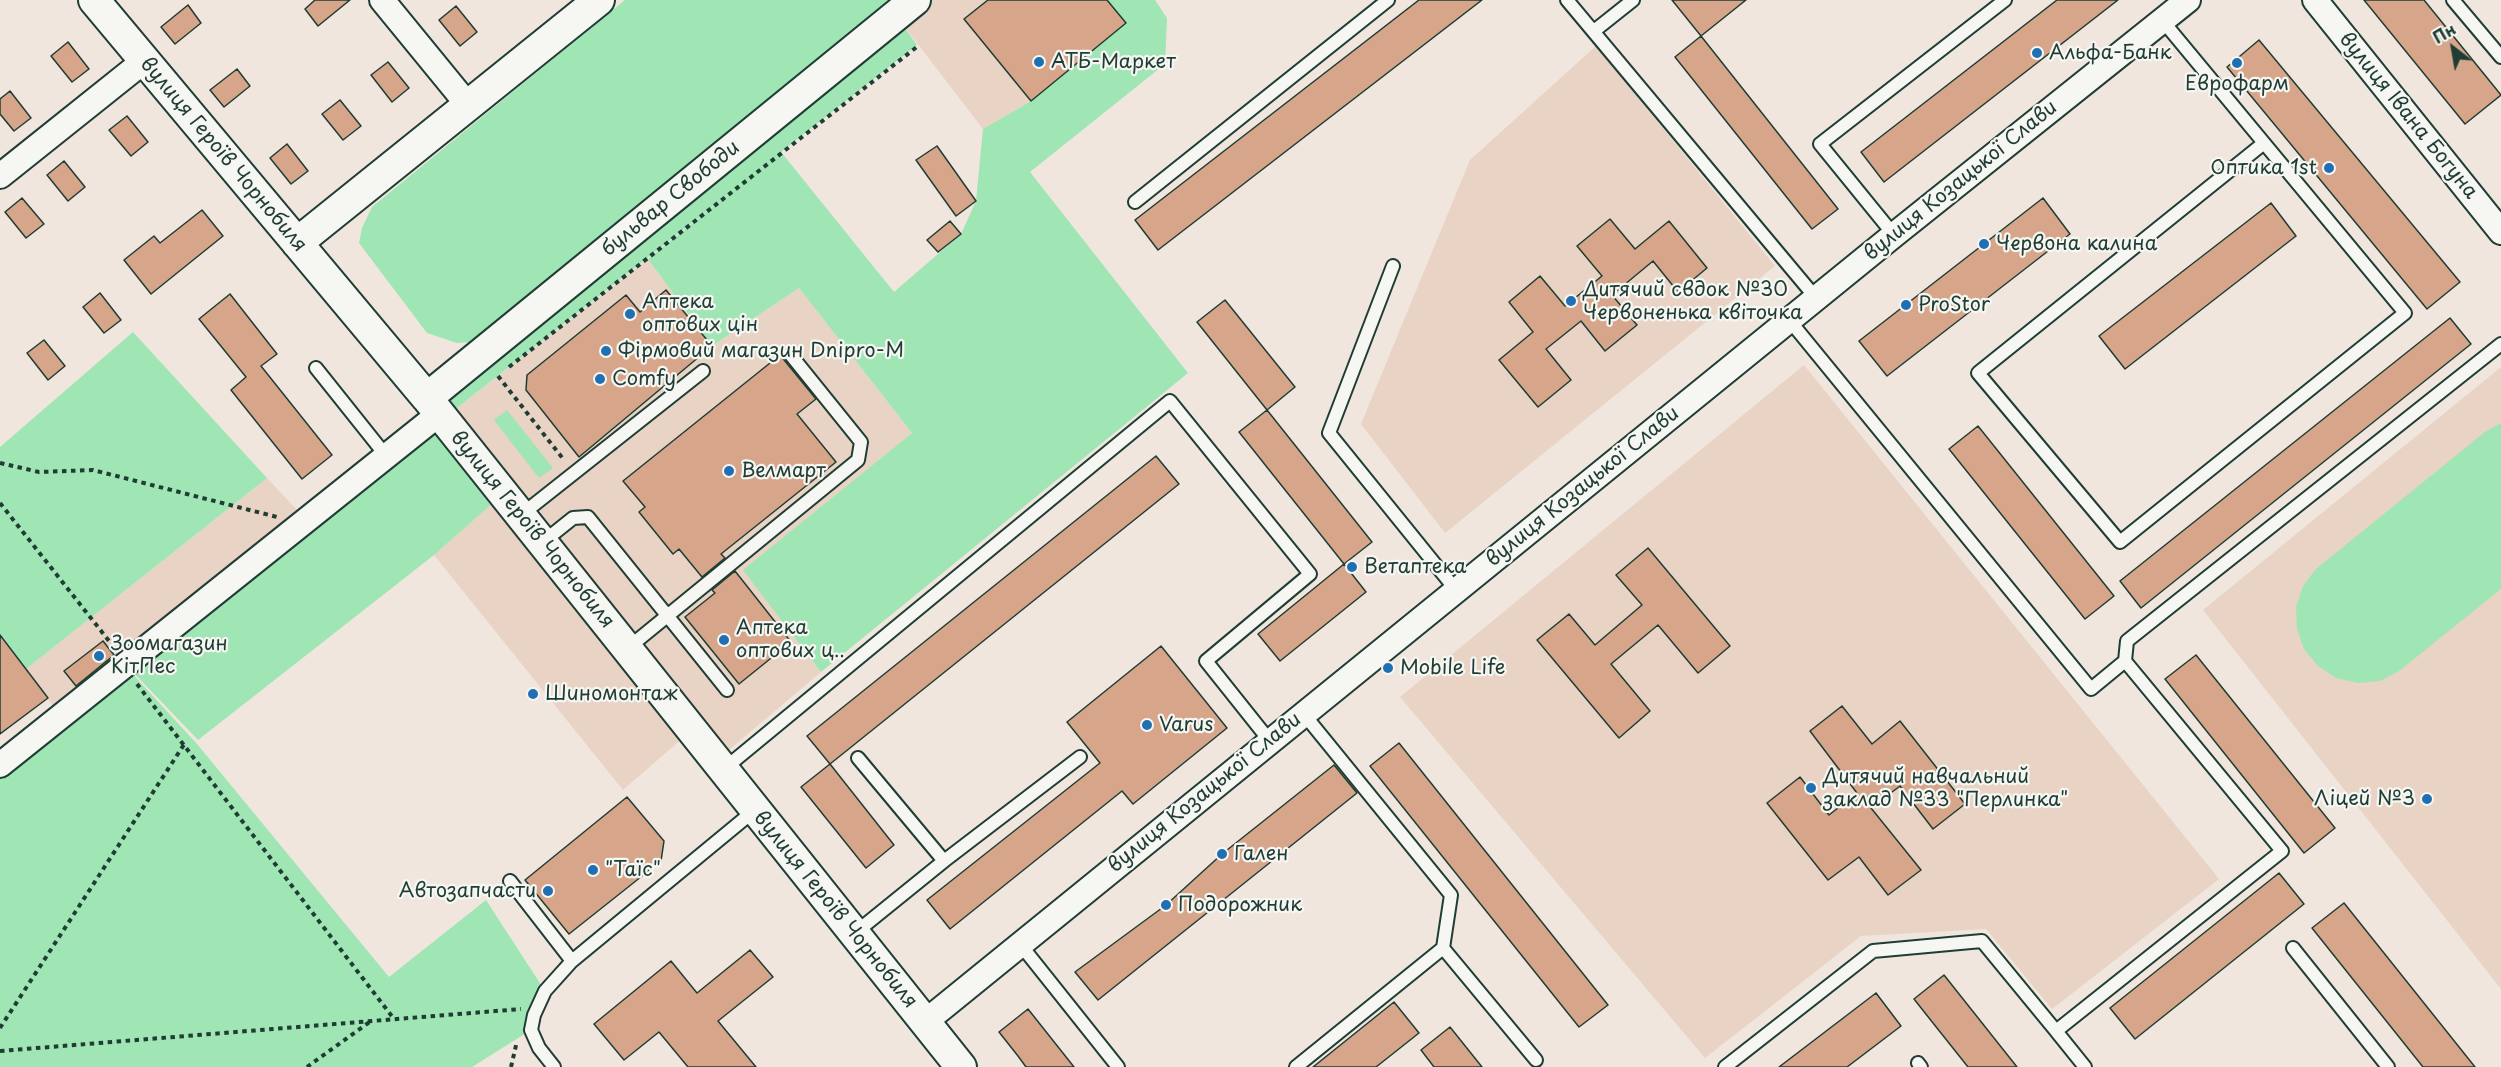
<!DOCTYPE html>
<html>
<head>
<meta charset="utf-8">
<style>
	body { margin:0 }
	#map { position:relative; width:2501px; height:1067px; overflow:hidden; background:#f0e6dd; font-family:"Playpen Sans",sans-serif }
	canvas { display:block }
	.north { position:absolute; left:2423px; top:18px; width:60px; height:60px; -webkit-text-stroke:4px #f6f6f2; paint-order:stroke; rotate:329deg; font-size:16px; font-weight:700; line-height:24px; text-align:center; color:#1f3d34 }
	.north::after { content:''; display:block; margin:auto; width:21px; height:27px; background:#1f3d34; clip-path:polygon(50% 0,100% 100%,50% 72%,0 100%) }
</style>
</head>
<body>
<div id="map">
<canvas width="2501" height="1067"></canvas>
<div class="north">Пн</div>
</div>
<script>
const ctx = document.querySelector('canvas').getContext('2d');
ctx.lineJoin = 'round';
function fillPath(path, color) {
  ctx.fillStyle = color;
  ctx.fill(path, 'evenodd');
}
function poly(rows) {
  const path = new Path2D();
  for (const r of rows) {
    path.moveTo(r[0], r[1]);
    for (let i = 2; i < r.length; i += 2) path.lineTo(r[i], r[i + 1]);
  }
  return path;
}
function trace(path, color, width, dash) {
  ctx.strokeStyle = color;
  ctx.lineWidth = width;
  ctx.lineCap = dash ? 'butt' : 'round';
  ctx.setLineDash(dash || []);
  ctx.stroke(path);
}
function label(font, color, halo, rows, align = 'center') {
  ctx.font = font + ' "Playpen Sans",sans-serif';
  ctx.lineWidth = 4.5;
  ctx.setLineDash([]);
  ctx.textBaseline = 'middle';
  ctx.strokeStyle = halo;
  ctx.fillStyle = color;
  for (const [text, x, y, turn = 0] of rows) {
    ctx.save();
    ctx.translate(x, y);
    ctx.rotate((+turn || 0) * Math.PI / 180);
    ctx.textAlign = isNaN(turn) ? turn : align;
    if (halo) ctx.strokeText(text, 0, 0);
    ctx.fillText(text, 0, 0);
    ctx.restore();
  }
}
fillPath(poly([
	[917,0,1107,0,1031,101,983,129,897,17],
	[1596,46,1775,266,1445,533,1361,424,1470,160],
	[648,259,712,346,799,288,912,433,744,570,821,672,716,761,692,730,623,790,434,555,502,494,443,419],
	[1804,365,2219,879,2052,1009,1986,929,1861,936,1705,1058,1400,697],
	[2501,367,2501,989,2203,610],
	[267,478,311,525,64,721,26,669]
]), '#e8d3c4');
fillPath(poly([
	[625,0,894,0,486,335,470,342,457,343,427,333,359,243,362,228,372,207],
	[1107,0,1155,0,1167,18,1165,64,1030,172,1188,373,821,672,743,570,912,433,799,288,712,346,648,259,749,178,443,419,503,494,434,555,198,740,132,671,442,419,427,398,897,17,917,45,781,152,894,292,961,234,976,201,983,129,1031,101,1126,23],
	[133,332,267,478,26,669,0,635,0,447],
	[507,410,553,468,539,478,494,420],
	[2501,423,2501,589,2399,671,2380,681,2358,683,2336,678,2318,666,2304,649,2297,629,2296,607,2303,586,2316,569,2485,432],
	[129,670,197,744,389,977,486,900,545,991,531,1030,472,1067,0,1067,0,773]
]), '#9fe6b4');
const building = poly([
	[315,0,350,0,318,26,305,9,315,0],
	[988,0,1107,0,1126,23,1031,101,964,19,988,0],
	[1419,0,1482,0,1158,250,1135,220,1419,0],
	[1672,0,1746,0,1701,36,1672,0],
	[2057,0,2118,0,1884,182,1861,152,2057,0],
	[2364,0,2424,0,2501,95,2465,124,2364,0],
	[188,5,201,23,175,44,161,27,188,5],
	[456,6,477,32,460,46,439,20,456,6],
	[1701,36,1838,209,1812,229,1675,57,1701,36],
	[2259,40,2460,282,2427,309,2227,67,2259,40],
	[68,42,89,69,72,82,51,56,68,42],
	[388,62,409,88,392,102,371,75,388,62],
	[237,69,250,86,224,107,210,90,237,69],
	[10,91,31,118,14,131,0,114,0,99,10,91],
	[340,100,361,126,343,140,322,114,340,100],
	[127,116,148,142,131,156,109,130,127,116],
	[287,144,308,171,291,184,270,158,287,144],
	[937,146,976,201,956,216,916,160,937,146],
	[64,161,85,187,68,201,47,175,64,161],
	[22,198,44,224,26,238,5,212,22,198],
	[2043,198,2070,234,1887,376,1859,341,2043,198],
	[2271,203,2296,236,2125,369,2099,336,2271,203],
	[202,210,223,236,151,294,124,260,154,236,160,243,202,210],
	[1610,219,1635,249,1669,221,1707,268,1678,292,1653,261,1612,295,1637,325,1605,351,1581,321,1546,349,1571,380,1538,407,1499,360,1533,332,1509,302,1540,276,1565,306,1602,276,1577,246,1610,219],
	[950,221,961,234,938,252,927,240,950,221],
	[666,290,712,346,579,457,526,390,527,375,626,295,640,312,666,290],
	[100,293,121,320,104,333,83,307,100,293],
	[230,294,277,354,261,366,332,455,302,479,231,390,246,377,199,319,230,294],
	[1225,300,1295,387,1267,410,1197,322,1225,300],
	[2450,318,2471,344,2141,608,2120,581,2450,318],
	[44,340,65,366,48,380,27,353,44,340],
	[780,355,816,399,797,414,836,462,721,554,725,558,702,577,679,549,673,554,639,512,645,507,623,481,780,355],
	[1267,410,1372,542,1344,564,1239,432,1267,410],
	[1978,426,2114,596,2085,619,1949,449,1978,426],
	[1156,456,1179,484,830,764,807,736,1156,456],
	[1648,548,1730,646,1698,673,1658,625,1611,664,1650,711,1619,738,1537,640,1569,614,1595,645,1642,605,1616,575,1648,548],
	[1344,564,1366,592,1280,661,1258,634,1344,564],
	[735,571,791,642,739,684,685,617,715,593,712,590,735,571],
	[0,635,48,698,0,734,0,635],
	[103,641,114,655,76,686,64,671,103,641],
	[1161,646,1227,728,1133,804,1122,791,950,929,927,900,1100,763,1067,722,1161,646],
	[2196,655,2335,828,2304,853,2165,679,2196,655],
	[1842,706,1872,744,1900,721,1965,804,1933,829,1900,786,1871,808,1921,870,1888,895,1859,857,1828,880,1767,803,1800,777,1829,815,1857,793,1810,731,1842,706],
	[1399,743,1608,1005,1579,1027,1370,766,1399,743],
	[830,764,894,845,866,868,801,787,830,764],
	[1334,765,1357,793,1098,1000,1075,972,1166,905,1222,854,1334,765],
	[627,797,664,841,661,861,569,934,525,880,627,797],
	[2279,873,2304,904,2135,1039,2110,1008,2279,873],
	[2344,903,2475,1067,2423,1067,2312,928,2344,903],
	[750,950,773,977,718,1021,756,1067,688,1067,659,1032,624,1060,594,1024,671,961,697,993,750,950],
	[1944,975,2017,1067,1968,1067,1933,1023,1914,999,1944,975],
	[1876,993,1901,1026,1847,1067,1779,1067,1876,993],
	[1394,1002,1419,1033,1376,1067,1313,1067,1394,1002],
	[1028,1009,1074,1067,1026,1067,1018,1056,999,1032,1028,1009],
	[1450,1027,1482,1067,1434,1067,1421,1050,1450,1027]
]);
fillPath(building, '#d7a68a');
trace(building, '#1f3d34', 1.5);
const service = poly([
	[1567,0,1816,298],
	[2453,0,2501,57],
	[2162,20,2405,313,2120,542,1978,373,2264,143],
	[1594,31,1633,0],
	[1135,202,1388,0],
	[1894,235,1820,144,2005,0],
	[1393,266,1329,433,1456,590],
	[316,368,387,457],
	[521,515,703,371],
	[543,542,573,518,588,517,727,690],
	[628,648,858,460,861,442,790,354],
	[2125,661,2127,641,2501,344],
	[858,758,944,861],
	[724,769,1170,401,1310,574,1206,661,1269,740],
	[510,881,572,961,755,810],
	[855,933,944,861,1080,757],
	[1020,944,1118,1067],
	[1443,948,1536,1060],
	[2293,948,2388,1067],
	[2056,1031,2085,1067],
	[1918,1063,1921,1067],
	[554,1067,539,1048,531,1030,534,1015,545,991,572,961],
	[1296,1067,1443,948,1451,895,1303,713],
	[1725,1067,1873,951,1982,941,2056,1031,2282,851,2125,661,2091,689,1790,321]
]);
const minor = poly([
	[382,0,468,105],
	[2315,0,2501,232],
	[0,176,144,61],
	[0,765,439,414],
	[925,1022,1894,235,2188,0]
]);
const tertiary = poly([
	[94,0,427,398,961,1067],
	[297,243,599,0],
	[427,398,915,0]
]);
trace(service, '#1f3d34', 16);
trace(minor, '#1f3d34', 28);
trace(tertiary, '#1f3d34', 34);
trace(poly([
	[509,367,918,46],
	[498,376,564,460],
	[0,463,39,472,93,470,277,517],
	[0,503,113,646],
	[137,684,394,1019],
	[0,1028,185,743],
	[0,1051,521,1009],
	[307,1067,371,1021],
	[511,1067,517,1041]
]), '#1f3d34', 4, [4.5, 4.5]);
trace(service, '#f6f6f2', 12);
trace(minor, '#f6f6f2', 24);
trace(tertiary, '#f6f6f2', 30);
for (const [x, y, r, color] of [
	[2037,53,6,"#1f6fb2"],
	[1039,62,6,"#1f6fb2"],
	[2237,63,6,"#1f6fb2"],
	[2329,168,6,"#1f6fb2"],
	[1984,244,6,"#1f6fb2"],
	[1571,301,6,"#1f6fb2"],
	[1906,305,6,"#1f6fb2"],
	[630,314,6,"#1f6fb2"],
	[606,351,6,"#1f6fb2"],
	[600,379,6,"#1f6fb2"],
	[729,471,6,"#1f6fb2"],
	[1352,567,6,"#1f6fb2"],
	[724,640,6,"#1f6fb2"],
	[99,656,6,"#1f6fb2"],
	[1388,668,6,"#1f6fb2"],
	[533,694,6,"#1f6fb2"],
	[1147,725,6,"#1f6fb2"],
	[1811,788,6,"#1f6fb2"],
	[2427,799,6,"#1f6fb2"],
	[1222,854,6,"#1f6fb2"],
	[593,870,6,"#1f6fb2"],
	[548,891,6,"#1f6fb2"],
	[1166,905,6,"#1f6fb2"]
]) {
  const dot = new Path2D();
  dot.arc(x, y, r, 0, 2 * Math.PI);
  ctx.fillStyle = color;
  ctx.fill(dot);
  trace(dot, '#f6f6f2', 2);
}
label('20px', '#1f3d34', '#f6f6f2', [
	["Альфа-Банк",2049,53],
	["АТБ-Маркет",1051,62],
	["Еврофарм",2237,84,"center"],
	["Оптика 1st",2317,168,"right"],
	["Червона калина",1996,244],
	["Дитячий свдок №30",1583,290],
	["Червоненька квіточка",1583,313],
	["Аптека",642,302],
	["оптових цін",642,325],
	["ProStor",1918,305],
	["Фірмовий магазин Dnipro-M",618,351],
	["Comfy",612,379],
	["Велмарт",741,471],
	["Ветаптека",1364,567],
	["Аптека",736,628],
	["оптових ц‥",736,651],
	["Зоомагазин",111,644],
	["КітПес",111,667],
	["Mobile Life",1400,668],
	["Шиномонтаж",545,694],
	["Varus",1159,725],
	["Дитячий навчальний",1823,777],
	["заклад №33 \"Перлинка\"",1823,800],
	["Ліцей №3",2415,799,"right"],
	["Гален",1234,854],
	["\"Таїс\"",605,870],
	["Автозапчаcти",536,891,"right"],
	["Подорожник",1178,905]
], 'left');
label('20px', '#1f3d34', '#f6f6f2', [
	["вулиця Івана Богуна",2408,116,51],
	["вулиця Героїв Чорнобиля",223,155,50],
	["вулиця Козацької Слави",1961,181,-39],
	["бульвар Свободи",671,199,-39],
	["вулиця Козацької Слави",1583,487,-39],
	["вулиця Героїв Чорнобиля",532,530,51],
	["вулиця Козацької Слави",1205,793,-39],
	["вулиця Героїв Чорнобиля",835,910,51]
]);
</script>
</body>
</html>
